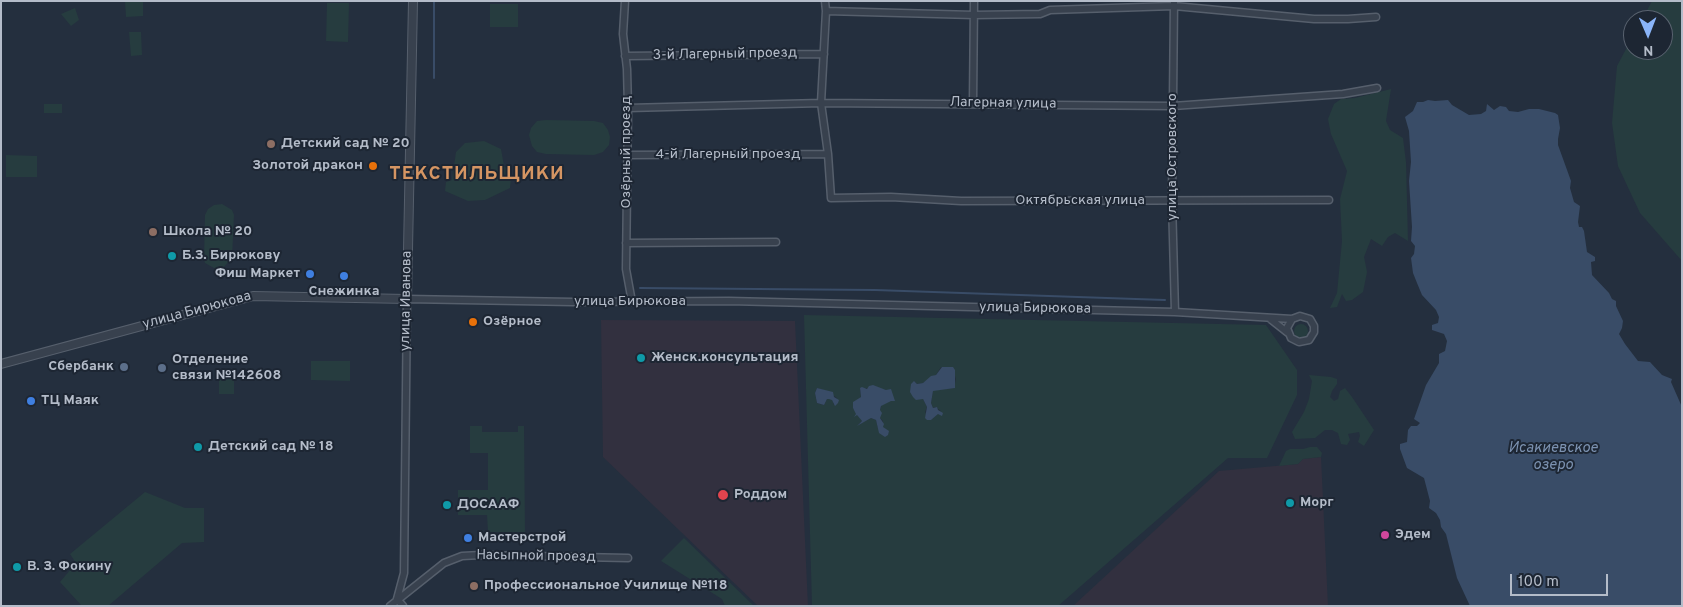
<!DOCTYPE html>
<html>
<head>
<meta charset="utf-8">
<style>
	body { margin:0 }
	#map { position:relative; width:1683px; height:607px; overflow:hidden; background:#242f3e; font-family:Overpass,sans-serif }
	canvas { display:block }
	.frame { position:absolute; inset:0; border:2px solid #b4bcc9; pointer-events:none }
	.north { position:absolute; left:1623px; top:10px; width:50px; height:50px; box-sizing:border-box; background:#1d2633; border:1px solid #59626f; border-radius:50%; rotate:179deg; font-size:14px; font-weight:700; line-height:20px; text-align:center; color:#b4bcc9 }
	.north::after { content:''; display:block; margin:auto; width:18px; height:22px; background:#8ab4f8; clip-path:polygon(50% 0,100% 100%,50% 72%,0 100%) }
	.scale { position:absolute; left:1510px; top:574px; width:98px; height:22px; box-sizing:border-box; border:2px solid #b4bcc9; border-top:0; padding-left:6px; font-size:15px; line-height:18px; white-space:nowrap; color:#b4bcc9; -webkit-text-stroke:4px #1d2633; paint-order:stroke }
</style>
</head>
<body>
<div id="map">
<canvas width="1683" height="607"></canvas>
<div class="frame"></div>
<div class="north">N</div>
<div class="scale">100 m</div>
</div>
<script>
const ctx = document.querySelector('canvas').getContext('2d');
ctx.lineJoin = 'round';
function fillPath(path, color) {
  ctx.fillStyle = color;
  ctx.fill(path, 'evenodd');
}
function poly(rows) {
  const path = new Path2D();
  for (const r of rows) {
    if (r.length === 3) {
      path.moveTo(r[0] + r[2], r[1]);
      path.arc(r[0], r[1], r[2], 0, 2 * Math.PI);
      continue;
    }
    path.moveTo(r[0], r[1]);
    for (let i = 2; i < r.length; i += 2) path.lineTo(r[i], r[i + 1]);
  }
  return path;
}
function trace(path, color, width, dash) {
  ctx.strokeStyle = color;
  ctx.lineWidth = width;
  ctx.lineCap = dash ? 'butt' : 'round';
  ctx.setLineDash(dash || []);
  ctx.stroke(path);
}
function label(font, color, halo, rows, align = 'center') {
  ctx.font = font + ' Overpass,sans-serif';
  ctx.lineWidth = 4;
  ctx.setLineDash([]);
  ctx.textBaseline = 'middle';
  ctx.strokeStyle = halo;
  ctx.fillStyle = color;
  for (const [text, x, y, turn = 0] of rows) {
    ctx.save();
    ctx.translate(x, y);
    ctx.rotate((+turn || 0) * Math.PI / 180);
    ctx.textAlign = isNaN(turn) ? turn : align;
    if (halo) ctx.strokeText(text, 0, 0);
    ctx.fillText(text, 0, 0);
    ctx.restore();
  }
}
fillPath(poly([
	[601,320,795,321,808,606,758,606,603,457],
	[1321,457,1328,606,1073,606,1219,471,1298,464,1303,459]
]), '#32303f');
fillPath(poly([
	[125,1,143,1,143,16,126,17],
	[1652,1,1682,1,1682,261,1640,213,1618,166,1612,123,1617,66,1633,36,1633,50,1663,50,1663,20,1642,20],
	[327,3,349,3,348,42,326,41],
	[490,4,518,4,518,27,490,27],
	[75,8,79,20,71,26,61,14],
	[129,32,141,32,142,55,131,56],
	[1391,89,1386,121,1390,130,1403,138,1406,162,1408,241,1395,233,1388,237,1382,246,1371,239,1364,257,1367,272,1363,292,1352,300,1346,301,1342,294,1337,307,1330,308,1337,293,1342,241,1340,199,1347,171,1331,134,1328,119,1334,104,1341,99,1355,98],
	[44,104,62,104,62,113,44,113],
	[546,120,594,121,603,123,608,130,610,137,609,145,603,152,594,155,546,154,537,152,532,146,529,135,531,128,537,121],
	[484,141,501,149,504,166,512,171,510,188,485,200,468,201,445,191,446,182,452,180,456,152,465,143],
	[6,155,37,156,37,177,6,177],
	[222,204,232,210,234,215,232,258,224,267,214,268,205,263,204,259,205,215,208,209,214,205],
	[804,315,1266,325,1297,370,1297,395,1267,458,1228,458,1058,606,812,606],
	[941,367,951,369,954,373,956,379,954,388,933,390,931,403,933,408,935,407,941,411,931,420,925,412,927,407,923,399,919,398,914,381,917,384,923,383,936,375],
	[817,388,826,391,837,398,834,405,832,399,827,399,824,405,817,403,815,393],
	[860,388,882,389,886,390,880,410,880,418,883,421,883,427,878,428,876,420,871,418,858,425,862,421,853,408,856,401,861,397],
	[1301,331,7],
	[311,361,350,361,350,381,311,380],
	[1309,375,1331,377,1337,379,1337,384,1332,391,1330,397,1334,401,1338,399,1340,391,1345,388,1352,397,1374,430,1364,446,1358,442,1360,436,1359,432,1348,434,1350,440,1347,445,1341,444,1338,433,1332,430,1325,430,1315,438,1295,439,1292,432,1304,412,1309,399,1312,381],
	[219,379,234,379,234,394,219,394],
	[470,426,482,426,482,432,518,432,518,426,524,426,525,532,488,532,487,515,458,515,458,490,488,490,488,453,470,453],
	[1310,447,1317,447,1322,453,1321,457,1303,459,1298,464,1279,466,1286,451,1290,449,1303,449],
	[145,492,185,508,204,508,204,542,182,543,108,606,81,605,60,582,76,563,70,554],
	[684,538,754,606,725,606,722,599,661,561]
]), '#263c3f');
fillPath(poly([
	[1428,100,1435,101,1448,100,1452,105,1469,115,1481,114,1486,111,1487,104,1494,110,1500,106,1506,107,1509,111,1518,112,1529,109,1539,109,1555,113,1558,115,1560,128,1558,139,1558,145,1571,181,1570,188,1574,202,1580,206,1578,222,1579,227,1582,227,1584,231,1587,252,1595,257,1595,261,1591,262,1592,275,1609,293,1612,299,1616,301,1616,306,1623,321,1622,328,1619,334,1625,344,1638,361,1650,362,1662,375,1672,379,1671,382,1682,407,1682,606,1470,606,1457,578,1446,534,1441,527,1440,520,1436,513,1429,508,1430,501,1424,478,1407,468,1400,449,1400,444,1407,442,1408,430,1411,426,1417,426,1420,423,1414,419,1426,385,1439,363,1439,354,1445,351,1447,341,1444,334,1432,330,1432,325,1438,323,1439,317,1436,310,1422,295,1417,283,1413,273,1411,258,1414,254,1415,246,1411,241,1412,227,1409,181,1411,162,1409,131,1405,117,1413,111,1417,102,1423,102],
	[942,367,953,367,955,370,955,388,933,391,931,403,933,408,937,407,938,410,943,413,942,416,938,414,931,420,927,420,925,418,927,407,923,399,916,400,913,397,910,392,911,384,914,381,917,384,923,383,931,376,936,375],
	[873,385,886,390,891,389,895,401,891,401,881,406,880,410,882,413,880,418,884,424,883,427,889,431,888,435,885,437,879,433,876,420,871,418,857,426,862,421,857,415,854,417,856,414,853,408,853,402,861,397,860,388,862,387,867,389,869,386],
	[817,388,833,392,834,397,839,400,838,403,835,406,832,400,829,399,827,399,824,405,817,403,815,393]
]), '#394c67');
trace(poly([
	[434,78,434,1],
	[640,288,875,290,1165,300]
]), '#394c67', 2);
const minor = poly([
	[625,1,623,34,627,69,628,108,626,269,632,302],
	[825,1,826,11,821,103,828,154,831,198,891,197,961,201,1329,200],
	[1174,1,1172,201,1175,312],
	[826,11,974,15,1040,14,1050,10,1174,6,1314,19,1348,19,1376,17],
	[625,56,824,54],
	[973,103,974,1],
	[628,108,821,103,1173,106,1343,94,1377,88],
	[627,155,828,154],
	[626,243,776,242],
	[1269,318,1288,333],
	[397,599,404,573,407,299,573,302,729,301,1175,312,1292,319,1300,316,1310,319,1314,326,1314,332,1309,340,1299,342,1291,338,1287,328,1292,319],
	[397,599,403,606],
	[390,606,444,563,462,556,481,555,628,558]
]);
const tertiary = poly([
	[1,364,253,296,407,299,413,1]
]);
trace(minor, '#565f6c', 9);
trace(tertiary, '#565f6c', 10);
trace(minor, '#38414e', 6);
trace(tertiary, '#38414e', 8);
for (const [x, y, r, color] of [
	[271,144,5,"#8d6e63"],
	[373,166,5,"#e8710a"],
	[153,232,5,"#8d6e63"],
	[172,256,5,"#0f9aa8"],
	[310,274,5,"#3f7fe0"],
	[344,276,5,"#3f7fe0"],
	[473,322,5,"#e8710a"],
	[641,358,5,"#0f9aa8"],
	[124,367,5,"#5c6f8a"],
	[162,368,5,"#5c6f8a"],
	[31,401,5,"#3f7fe0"],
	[198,447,5,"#0f9aa8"],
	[723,495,6,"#e0444e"],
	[1290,503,5,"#0f9aa8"],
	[447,505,5,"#0f9aa8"],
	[1385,535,5,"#d1479c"],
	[468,538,5,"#3f7fe0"],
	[17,567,5,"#0f9aa8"],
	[474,586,5,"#8d6e63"]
]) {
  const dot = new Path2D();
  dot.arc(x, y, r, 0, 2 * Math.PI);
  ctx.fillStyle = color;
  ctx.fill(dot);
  trace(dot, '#1d2633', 2);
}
label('14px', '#b4bcc9', '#1d2633', [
	["3-й Лагерный проезд",725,55,-1],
	["Лагерная улица",1003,104,1],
	["Озёрный проезд",627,152,-90],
	["4-й Лагерный проезд",728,155],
	["улица Островского",1173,157,-90],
	["Октябрьская улица",1080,201],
	["улица Иванова",407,301,-89],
	["улица Бирюкова",630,302],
	["улица Бирюкова",1035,309,1],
	["улица Бирюкова",197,311,-15],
	["Насыпной проезд",536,557,1]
]);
label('bold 14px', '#b4bcc9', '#1d2633', [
	["Детский сад № 20",281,144],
	["Золотой дракон",363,166,"right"],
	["Школа № 20",163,232],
	["Б.З. Бирюкову",182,256],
	["Фиш Маркет",300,274,"right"],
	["Снежинка",344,292,"center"],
	["Озёрное",483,322],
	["Женск.консультация",651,358],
	["Отделение",172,360],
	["связи №142608",172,376],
	["Сбербанк",114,367,"right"],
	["ТЦ Маяк",41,401],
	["Детский сад № 18",208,447],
	["Роддом",734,495],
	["Морг",1300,503],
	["ДОСААФ",457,505],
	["Эдем",1395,535],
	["Мастерстрой",478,538],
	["В. З. Фокину",27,567],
	["Профессиональное Училище №118",484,586]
], 'left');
label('italic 15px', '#7c92b1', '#1d2633', [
	["Исакиевское",1553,449],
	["озеро",1553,466]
]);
ctx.letterSpacing = '1px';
label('bold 19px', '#d59563', '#1d2633', [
	["ТЕКСТИЛЬЩИКИ",477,175]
]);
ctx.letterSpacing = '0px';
</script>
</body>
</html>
